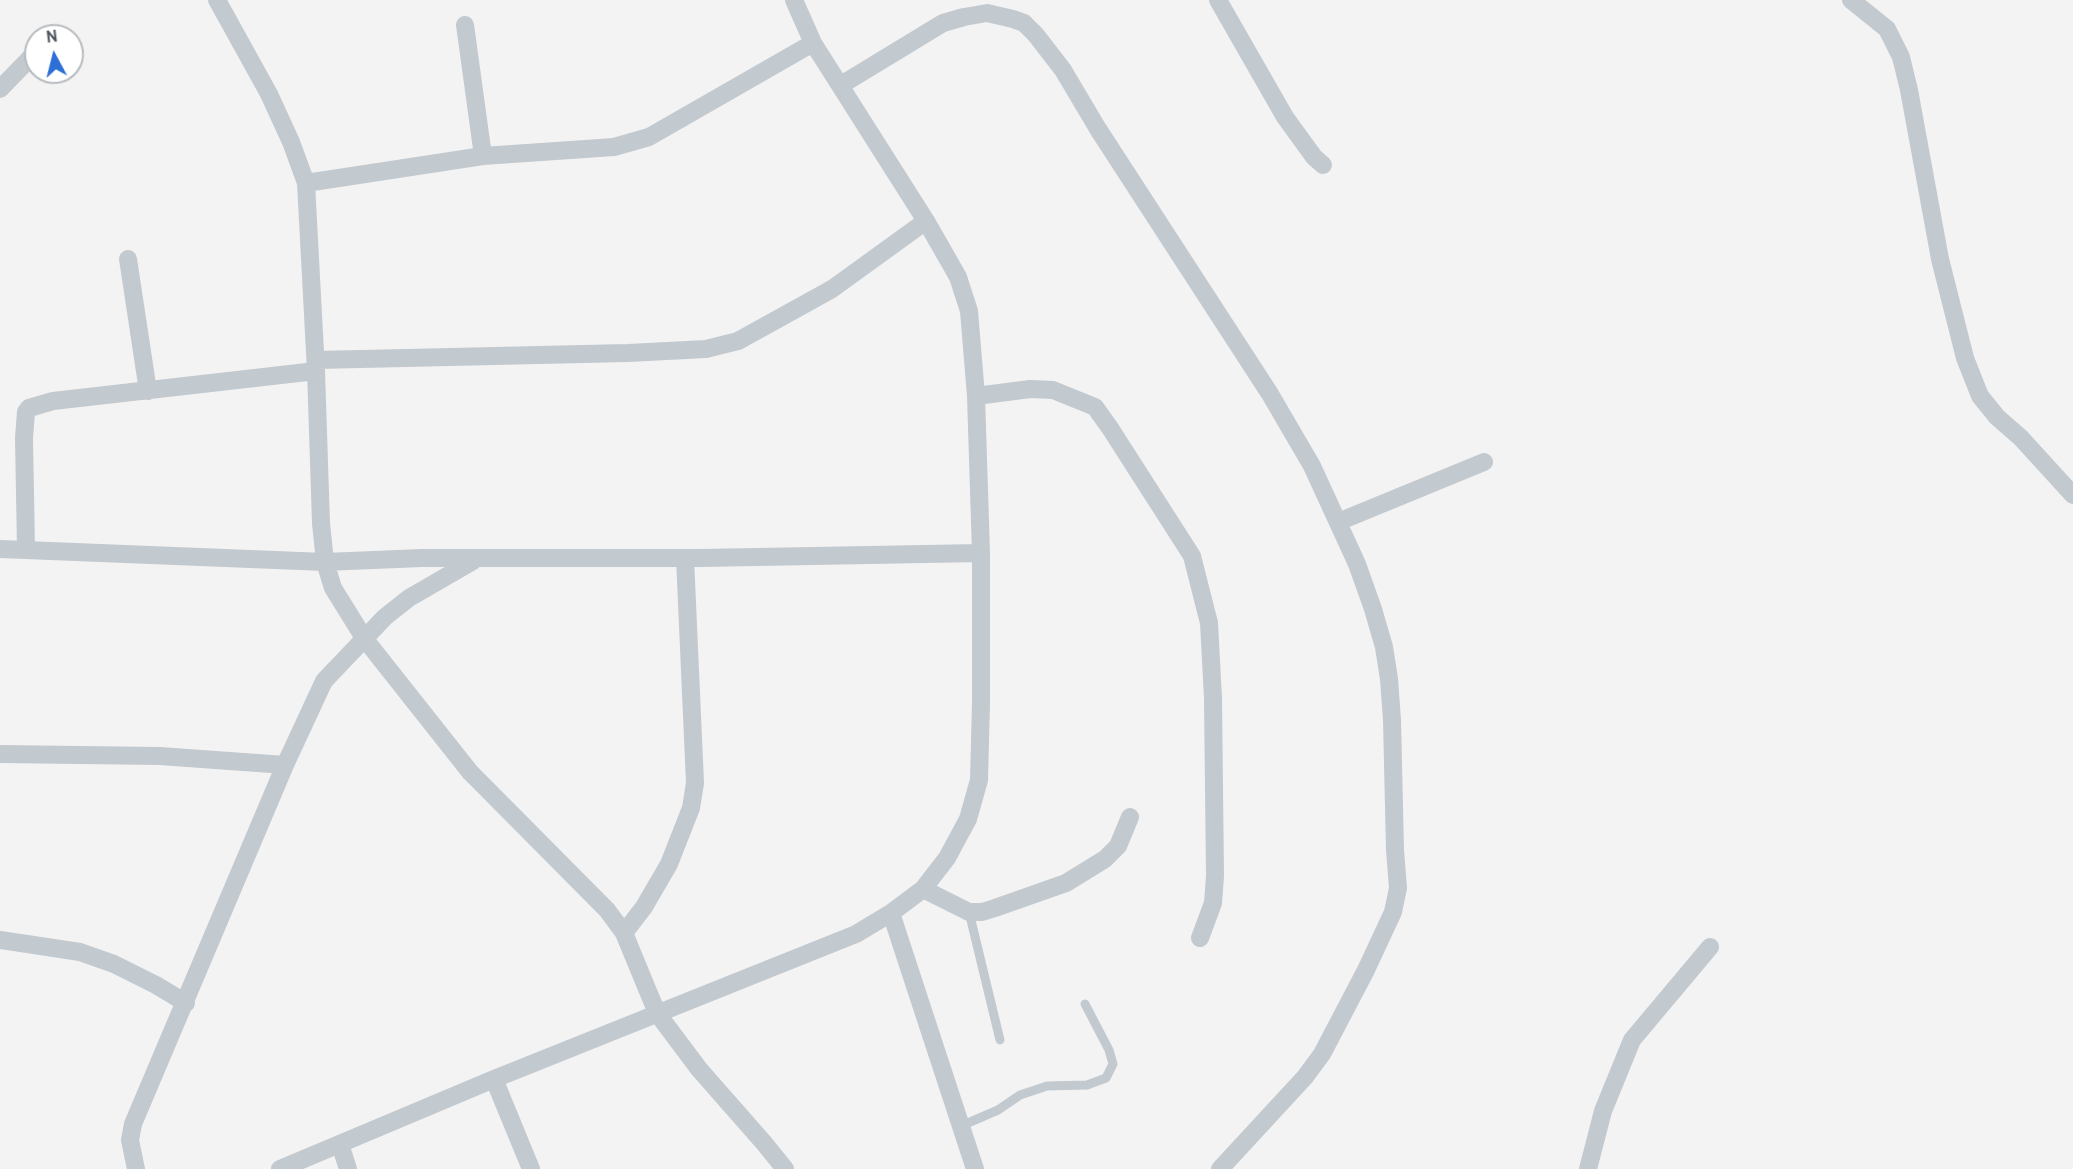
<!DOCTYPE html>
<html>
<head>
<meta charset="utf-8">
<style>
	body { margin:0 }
	#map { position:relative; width:2073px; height:1169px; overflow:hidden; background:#f4f3f3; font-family:Overpass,sans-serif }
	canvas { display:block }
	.north { position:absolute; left:24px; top:24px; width:60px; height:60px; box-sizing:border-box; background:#fff; border:2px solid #b7bbbf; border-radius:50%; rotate:353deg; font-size:16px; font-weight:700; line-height:24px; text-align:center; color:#4c555e }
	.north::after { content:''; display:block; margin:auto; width:21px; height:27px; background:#2d6fd5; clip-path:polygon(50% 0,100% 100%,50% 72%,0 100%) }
</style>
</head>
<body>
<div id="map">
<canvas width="2073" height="1169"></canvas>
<div class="north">N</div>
</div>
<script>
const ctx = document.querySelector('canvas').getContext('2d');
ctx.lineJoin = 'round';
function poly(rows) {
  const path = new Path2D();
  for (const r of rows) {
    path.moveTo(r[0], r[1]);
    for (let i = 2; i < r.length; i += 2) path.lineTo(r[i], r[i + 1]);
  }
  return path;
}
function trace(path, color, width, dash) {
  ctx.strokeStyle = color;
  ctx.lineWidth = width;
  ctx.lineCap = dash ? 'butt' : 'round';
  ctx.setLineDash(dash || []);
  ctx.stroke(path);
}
trace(poly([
	[969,912,1000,1040],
	[961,1126,998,1110,1020,1095,1047,1086,1087,1085,1106,1078,1113,1064,1109,1050,1085,1004]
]), '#c2c9cf', 9);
trace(poly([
	[217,0,269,94,291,142,306,183,316,371,321,523,325,562,333,588,364,638,470,772,607,910,624,933,657,1013,699,1069,764,1143,785,1169],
	[1218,0,1285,117,1314,157,1323,165],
	[1851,0,1887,29,1901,57,1909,90,1940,259,1965,358,1980,396,1997,417,2021,438,2073,495],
	[465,25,483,156],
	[841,85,943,23,964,17,987,13,1013,19,1024,23,1036,35,1063,70,1098,129,1270,394,1312,466,1357,564,1373,609,1384,647,1389,679,1392,720,1395,850,1398,888,1393,912,1366,970,1322,1054,1305,1077,1220,1169],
	[0,89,36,52],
	[306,183,483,156,614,147,649,137,813,43],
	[128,259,148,391],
	[316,360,628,353,706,349,738,341,832,289,926,221],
	[976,396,1030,389,1053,390,1095,407,1110,428,1192,556,1209,623,1213,698,1215,876,1213,903,1200,938],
	[1338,522,1484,462],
	[0,549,325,562,422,558,701,558,981,553],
	[26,549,24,438,26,412,29,408,53,401,316,371],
	[0,754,160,756,285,765],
	[923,889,969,912,982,912,995,908,1066,883,1105,859,1118,846,1130,817],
	[891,913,975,1169],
	[624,933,644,907,669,864,691,808,695,783,685,558],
	[0,940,80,952,114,964,156,985,186,1003],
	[494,1079,531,1169],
	[340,1144,348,1169],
	[136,1169,130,1140,133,1124,285,765,324,681,385,617,409,598,473,561],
	[280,1169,494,1079,856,934,891,913,923,889,947,858,968,819,979,780,981,703,981,553,976,396,969,311,958,277,926,221,813,43,794,0],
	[1588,1169,1603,1111,1632,1040,1710,947]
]), '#c2c9cf', 18);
</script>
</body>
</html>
